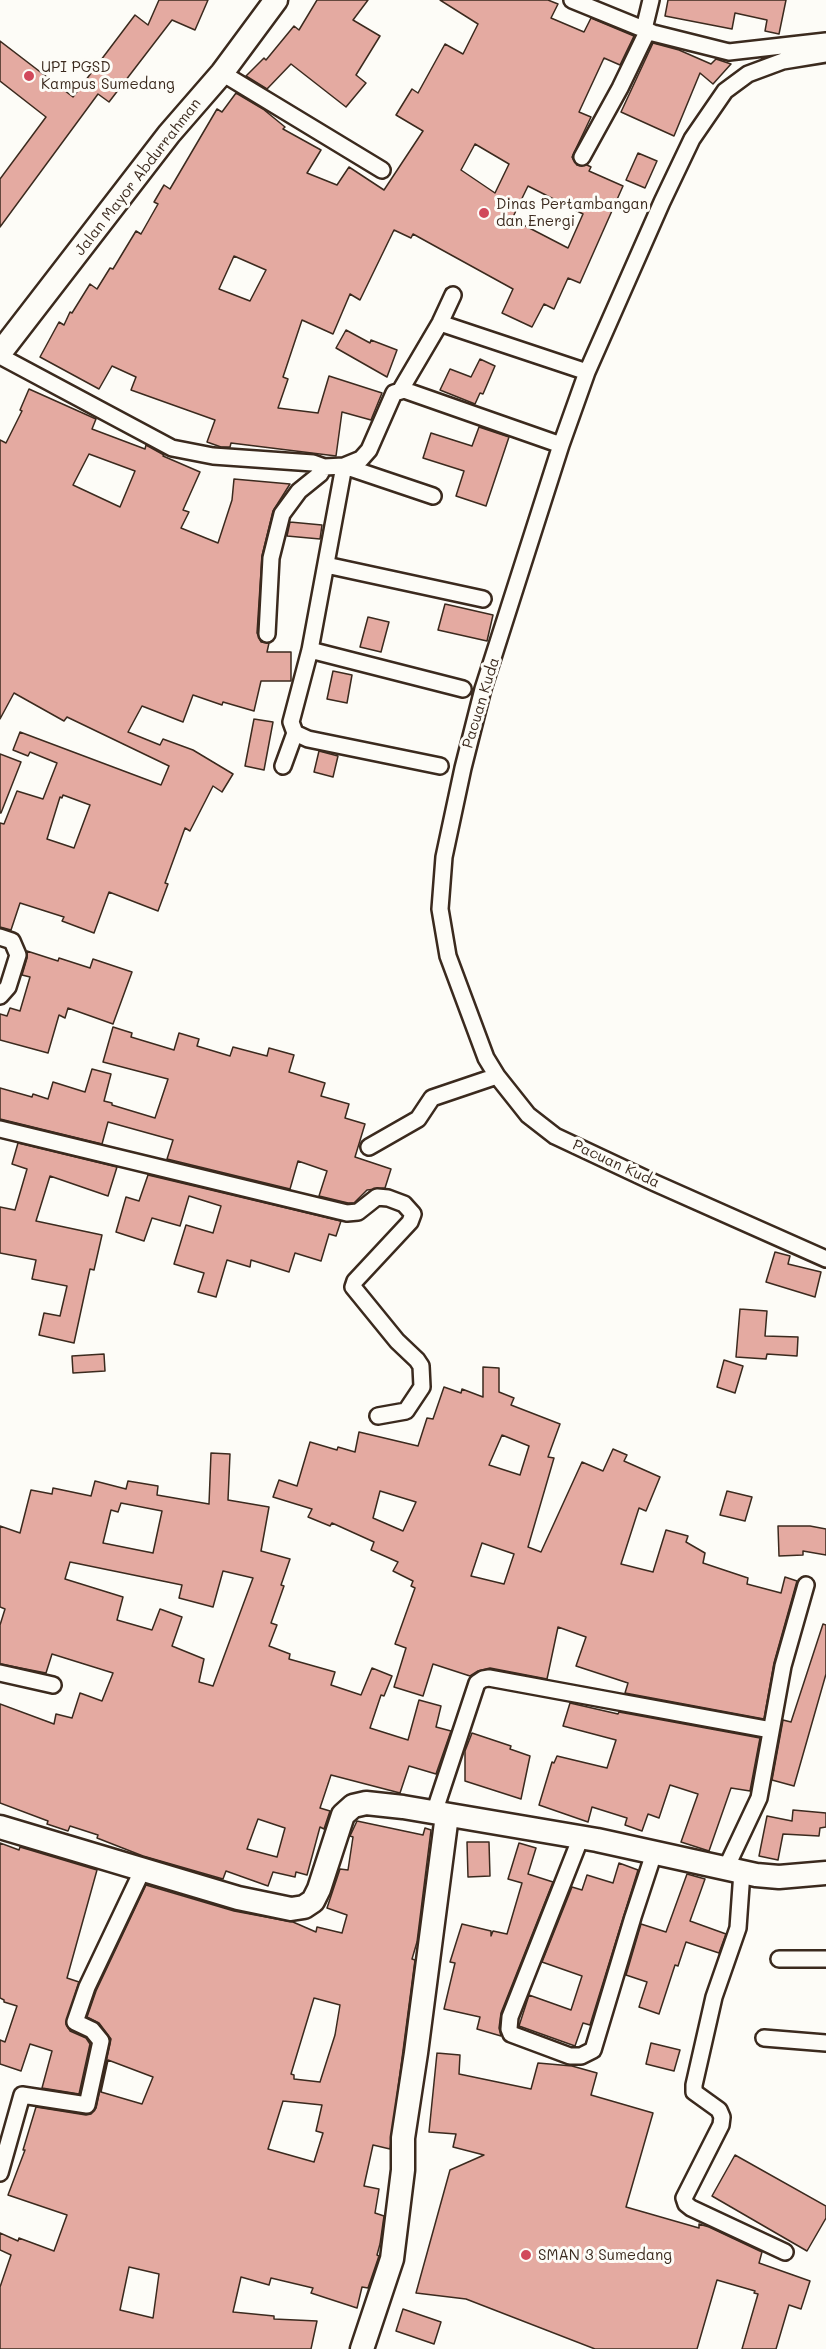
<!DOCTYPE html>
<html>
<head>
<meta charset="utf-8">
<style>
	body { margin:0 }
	canvas { display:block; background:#fdfcf7 }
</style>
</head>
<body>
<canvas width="826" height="2349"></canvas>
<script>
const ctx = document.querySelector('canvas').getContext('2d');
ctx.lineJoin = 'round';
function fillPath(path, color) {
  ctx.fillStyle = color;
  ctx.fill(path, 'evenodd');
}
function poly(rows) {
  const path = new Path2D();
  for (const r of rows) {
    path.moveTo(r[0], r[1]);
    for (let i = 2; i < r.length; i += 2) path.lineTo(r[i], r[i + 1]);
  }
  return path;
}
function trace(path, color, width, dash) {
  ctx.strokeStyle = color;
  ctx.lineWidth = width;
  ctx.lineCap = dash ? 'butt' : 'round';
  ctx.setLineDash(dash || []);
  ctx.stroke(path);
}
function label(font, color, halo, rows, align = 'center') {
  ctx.font = font + ' Mali,sans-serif';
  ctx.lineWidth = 6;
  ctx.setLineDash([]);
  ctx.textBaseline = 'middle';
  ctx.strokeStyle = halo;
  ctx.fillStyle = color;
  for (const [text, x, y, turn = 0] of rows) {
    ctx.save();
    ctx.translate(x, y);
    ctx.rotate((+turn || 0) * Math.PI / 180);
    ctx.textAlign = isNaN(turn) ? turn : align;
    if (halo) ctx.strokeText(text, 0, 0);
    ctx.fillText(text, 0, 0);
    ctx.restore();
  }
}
const building = poly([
	[159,0,208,0,195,30,172,20,109,102,98,94,0,227,0,179,46,117,0,81,0,41,73,97,135,15,148,25,159,0],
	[317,0,368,0,353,20,380,36,356,75,366,83,346,107,291,64,267,89,246,76,264,58,266,60,294,26,299,30,317,0],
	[440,0,548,0,558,4,551,18,584,32,591,18,634,36,620,65,604,58,579,112,591,117,572,157,577,165,587,165,591,167,589,171,623,186,580,283,568,278,554,309,544,304,532,327,502,313,513,289,413,234,411,238,394,230,360,300,350,294,333,334,302,320,283,377,288,379,278,408,318,413,329,376,382,393,371,420,342,412,336,456,231,443,230,447,221,447,207,442,215,420,131,390,136,377,112,366,99,389,40,357,59,322,64,325,70,312,72,313,90,284,97,289,110,268,113,269,136,231,141,234,158,204,154,202,164,185,170,189,217,109,222,112,236,93,263,109,285,127,283,129,321,150,307,173,337,185,349,167,384,190,423,131,396,115,412,89,418,93,445,44,463,54,478,24,440,0],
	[475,144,509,164,495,193,461,170,475,144],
	[528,186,583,214,568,248,512,219,528,186],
	[234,256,266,270,250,301,219,289,234,256],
	[668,0,786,0,779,34,765,31,767,20,735,13,732,29,665,16,668,0],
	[653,43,679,50,711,64,716,59,731,64,713,84,700,73,674,136,621,112,653,43],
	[638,153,657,161,645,188,626,180,638,153],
	[346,330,370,343,371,340,397,350,387,377,336,348,346,330],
	[480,359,495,366,483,394,480,393,475,404,440,390,450,369,471,377,480,359],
	[29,389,96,419,92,429,145,449,146,445,164,455,163,456,200,472,183,510,189,512,181,528,218,543,232,500,234,479,290,484,273,511,262,556,257,633,261,642,269,643,267,652,291,652,291,681,261,681,254,711,223,702,222,705,193,695,183,722,142,706,128,732,160,745,163,739,193,750,233,774,222,792,213,786,190,831,185,828,165,883,168,884,158,911,109,892,94,933,62,921,64,917,20,903,11,930,0,927,0,823,4,824,17,791,43,799,57,763,30,752,28,756,13,750,20,732,161,785,169,766,67,717,64,721,14,693,0,719,0,440,6,443,22,411,20,410,29,389],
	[89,454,135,471,120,507,73,485,89,454],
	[63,795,90,805,74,848,47,839,60,797,62,798,63,795],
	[479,427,509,437,486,506,456,496,464,471,423,458,431,433,472,446,479,427],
	[290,522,322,525,320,539,287,536,290,522],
	[445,604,493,615,487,641,438,630,445,604],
	[368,617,389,622,381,652,360,647,368,617],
	[333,671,352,675,347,703,327,699,333,671],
	[254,719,273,722,264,770,245,766,254,719],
	[319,751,338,756,333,777,314,772,319,751],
	[0,754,21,762,1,813,0,813,0,754],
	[27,951,58,961,59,958,90,968,93,959,132,972,113,1024,68,1008,65,1018,59,1015,48,1053,0,1040,0,1014,7,1016,10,1008,20,1011,30,977,22,975,27,958,27,951],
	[113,1027,132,1033,131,1037,174,1050,179,1033,199,1039,197,1046,230,1056,233,1047,267,1056,269,1048,294,1055,289,1072,325,1083,321,1096,349,1104,345,1118,365,1124,355,1157,391,1169,385,1188,367,1190,354,1203,348,1203,319,1196,327,1171,298,1161,290,1189,167,1159,173,1140,108,1122,102,1144,0,1119,0,1088,32,1097,33,1094,48,1099,53,1082,85,1092,92,1069,111,1074,104,1101,112,1103,112,1105,155,1118,168,1079,103,1062,113,1027],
	[18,1143,117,1167,108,1196,50,1176,36,1221,102,1235,94,1270,90,1269,74,1343,39,1335,44,1313,60,1316,67,1286,32,1279,36,1260,0,1253,0,1207,15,1210,27,1169,12,1164,18,1143],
	[148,1175,341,1221,336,1236,329,1234,321,1261,295,1253,289,1272,251,1260,250,1267,227,1260,216,1297,198,1292,204,1273,174,1264,186,1225,213,1233,221,1206,189,1196,180,1226,152,1218,144,1241,116,1232,126,1197,139,1201,148,1175],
	[775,1252,790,1256,788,1264,821,1272,815,1297,766,1282,775,1252],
	[740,1309,767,1311,765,1336,798,1337,797,1356,767,1354,766,1359,736,1357,740,1309],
	[104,1354,105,1371,73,1373,72,1356,104,1354],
	[724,1360,743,1366,735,1393,717,1387,724,1360],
	[483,1367,499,1368,499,1392,514,1398,511,1405,560,1424,548,1457,554,1458,528,1547,541,1552,582,1462,603,1471,613,1449,627,1455,624,1461,660,1477,646,1511,639,1508,621,1564,653,1572,666,1530,688,1536,686,1542,705,1553,703,1563,748,1578,747,1584,781,1593,785,1577,797,1581,774,1663,764,1719,625,1693,628,1683,576,1666,586,1637,558,1627,547,1679,490,1668,478,1671,470,1676,433,1664,423,1696,394,1687,406,1648,395,1644,415,1588,411,1586,413,1581,393,1571,398,1562,371,1550,374,1542,332,1523,330,1526,308,1517,312,1509,273,1497,279,1480,297,1486,310,1442,337,1450,338,1447,355,1452,359,1432,418,1446,427,1418,433,1419,444,1387,461,1393,462,1389,483,1397,483,1367],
	[502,1435,529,1446,520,1475,489,1465,502,1435],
	[380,1491,416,1502,403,1531,373,1518,380,1491],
	[482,1543,514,1554,504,1584,471,1576,482,1543],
	[211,1453,230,1454,228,1500,269,1507,261,1551,290,1559,281,1585,284,1586,271,1623,277,1625,269,1646,290,1654,289,1659,335,1672,331,1685,361,1695,372,1668,392,1676,384,1696,381,1695,370,1728,408,1740,419,1700,441,1706,436,1727,451,1731,436,1774,409,1766,400,1793,331,1775,320,1808,330,1811,324,1829,320,1827,307,1875,296,1872,295,1877,273,1872,268,1886,226,1871,223,1879,143,1856,97,1838,98,1835,70,1826,68,1831,47,1824,48,1821,0,1803,0,1704,54,1724,56,1714,72,1718,80,1693,102,1701,113,1673,52,1654,46,1673,0,1664,0,1625,5,1609,0,1607,0,1526,20,1533,31,1490,52,1494,53,1488,91,1496,95,1481,126,1489,128,1481,158,1486,157,1495,209,1504,211,1453],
	[121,1503,162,1511,153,1553,103,1543,111,1510,118,1512,121,1503],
	[70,1562,182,1585,179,1598,213,1607,223,1571,253,1578,213,1686,199,1682,204,1659,172,1646,182,1617,160,1609,152,1630,117,1620,123,1597,65,1579,70,1562],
	[258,1819,285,1828,277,1857,247,1849,258,1819],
	[727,1491,752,1497,745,1521,720,1515,727,1491],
	[778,1526,810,1526,826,1529,826,1555,803,1551,803,1555,779,1556,778,1526],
	[823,1624,826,1625,826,1674,794,1786,772,1780,783,1720,791,1722,823,1624],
	[570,1703,618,1714,619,1712,760,1738,750,1791,731,1788,709,1851,681,1842,698,1794,670,1785,659,1818,648,1814,642,1831,625,1825,627,1818,592,1807,588,1822,539,1805,552,1762,554,1763,557,1756,607,1768,616,1740,563,1726,570,1703],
	[472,1733,511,1746,510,1749,530,1756,521,1799,465,1781,465,1751,472,1733],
	[793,1810,826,1813,826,1827,820,1828,819,1836,783,1834,778,1860,759,1856,767,1816,792,1821,793,1810],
	[357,1821,423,1835,425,1828,431,1830,417,1942,412,1959,415,1960,390,2149,373,2145,364,2186,379,2189,375,2213,384,2216,380,2244,377,2255,379,2256,368,2288,362,2287,357,2308,311,2293,313,2288,271,2278,269,2285,241,2277,233,2312,274,2316,274,2319,317,2321,311,2349,0,2349,0,2287,11,2255,0,2250,0,2233,18,2241,19,2238,54,2251,67,2215,8,2195,25,2150,23,2150,36,2107,86,2115,91,2114,96,2108,111,2039,99,2023,87,2017,96,1991,146,1885,234,1911,293,1922,316,1932,317,1927,342,1933,347,1915,327,1908,340,1869,348,1870,353,1837,350,1836,357,1821],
	[314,1998,340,2005,335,2035,320,2082,294,2079,294,2075,291,2074,314,1998],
	[108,2060,153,2077,142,2104,101,2092,108,2060],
	[283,2101,322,2105,316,2131,323,2133,314,2162,268,2149,283,2101],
	[129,2267,159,2274,153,2318,120,2310,129,2267],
	[467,1842,489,1842,490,1876,468,1877,467,1842],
	[0,1843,19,1850,20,1847,97,1870,67,1978,79,1982,66,2024,70,2031,86,2038,90,2044,79,2094,42,2088,52,2051,30,2044,21,2071,0,2064,0,2040,5,2042,17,2006,4,2002,4,2000,0,1998,0,1843],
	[519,1843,536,1848,528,1874,553,1882,501,2013,499,2028,501,2036,477,2029,480,2017,444,2009,455,1963,450,1962,462,1924,491,1931,491,1936,493,1931,507,1934,522,1883,508,1879,519,1843],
	[619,1863,638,1870,590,2025,583,2023,575,2046,519,2026,529,1995,571,2010,582,1976,542,1962,572,1887,582,1890,587,1875,613,1883,619,1863],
	[687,1874,705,1879,690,1921,726,1934,719,1953,686,1942,678,1966,675,1965,659,2014,639,2007,647,1982,626,1975,641,1924,666,1932,687,1874],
	[651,2043,680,2050,674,2071,646,2064,651,2043],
	[437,2053,460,2055,459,2074,531,2089,538,2063,572,2066,597,2073,591,2095,653,2113,626,2207,699,2228,699,2224,709,2227,762,2252,759,2263,810,2281,801,2309,789,2305,776,2349,742,2349,758,2294,754,2293,755,2291,717,2280,697,2349,595,2349,466,2299,416,2293,450,2170,484,2155,453,2147,456,2134,429,2132,437,2053],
	[735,2155,826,2206,826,2218,807,2251,712,2196,735,2155],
	[403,2309,441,2322,434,2344,396,2331,403,2309]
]);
fillPath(building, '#e4aaa1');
trace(building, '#3b2a1e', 1.5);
const street = poly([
	[572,0,653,33,729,52,826,41],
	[644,29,651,0],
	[826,54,783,61,748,74,725,91,692,139,662,202,587,372,561,445,483,689,463,768,444,857,440,909,448,956,486,1058,497,1076,528,1115,555,1136,655,1183,826,1259],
	[222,73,382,170],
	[582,157,620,88,648,30],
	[440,323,587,372],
	[0,356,172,448,213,456,313,463,324,467,344,466,361,459,369,450,394,393,404,390,561,445],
	[400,391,440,323,453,295],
	[433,496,344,466,310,650,291,722,295,733,308,739,440,766],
	[326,565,483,599],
	[267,634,271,558,282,514,299,491,320,474,324,467],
	[310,650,463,689],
	[283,766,295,733],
	[0,937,12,941,18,955,8,987,0,996],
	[0,1129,347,1213,358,1212,377,1197,388,1198,404,1204,413,1214,410,1222,355,1281,353,1287,397,1341,417,1360,421,1366,422,1387,406,1411,378,1416],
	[369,1147,418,1119,432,1098,497,1076],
	[0,1673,53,1685],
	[434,1813,477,1683,483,1679,489,1678,771,1730],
	[581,1837,510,2017,509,2029,511,2034,570,2056,581,2056,593,2050,633,1917,654,1853],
	[726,1868,759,1798,783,1666,806,1585],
	[742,1872,738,1928,714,1997,694,2085,694,2092,719,2110,722,2117,721,2125,684,2198,686,2204,691,2208,785,2252],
	[779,1959,826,1959],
	[764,2038,826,2043],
	[0,2173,22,2095,87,2105,101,2041,92,2030,75,2022,87,1987,143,1869]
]);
const secondary = poly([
	[0,353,169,134,222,73,276,0],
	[0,1827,238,1898,291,1909,304,1907,313,1901,319,1889,343,1815,353,1806,366,1803,403,1807,597,1840,756,1875,779,1877,826,1873],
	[362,2349,392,2259,403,2170,403,2138,416,2053,447,1815]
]);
trace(street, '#3b2a1e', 20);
trace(secondary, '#3b2a1e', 27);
trace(street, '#fdfcf7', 15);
trace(secondary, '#fdfcf7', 22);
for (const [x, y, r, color] of [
	[29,76,6,"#d1495b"],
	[484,213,6,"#d1495b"],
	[526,2255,6,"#d1495b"]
]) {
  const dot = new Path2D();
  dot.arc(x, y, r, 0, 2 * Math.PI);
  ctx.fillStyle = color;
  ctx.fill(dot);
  trace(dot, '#fdfcf7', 2);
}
label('15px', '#3b2a1e', '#fdfcf7', [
	["UPI PGSD",41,67],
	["Kampus Sumedang",41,84],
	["Dinas Pertambangan",496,204],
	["dan Energi",496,221],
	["SMAN 3 Sumedang",538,2255]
], 'left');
label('15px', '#3b2a1e', '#fdfcf7', [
	["Jalan Mayor Abdurrahman",138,177,-52],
	["Pacuan Kuda",481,703,-73],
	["Pacuan Kuda",616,1164,25]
]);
</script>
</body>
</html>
